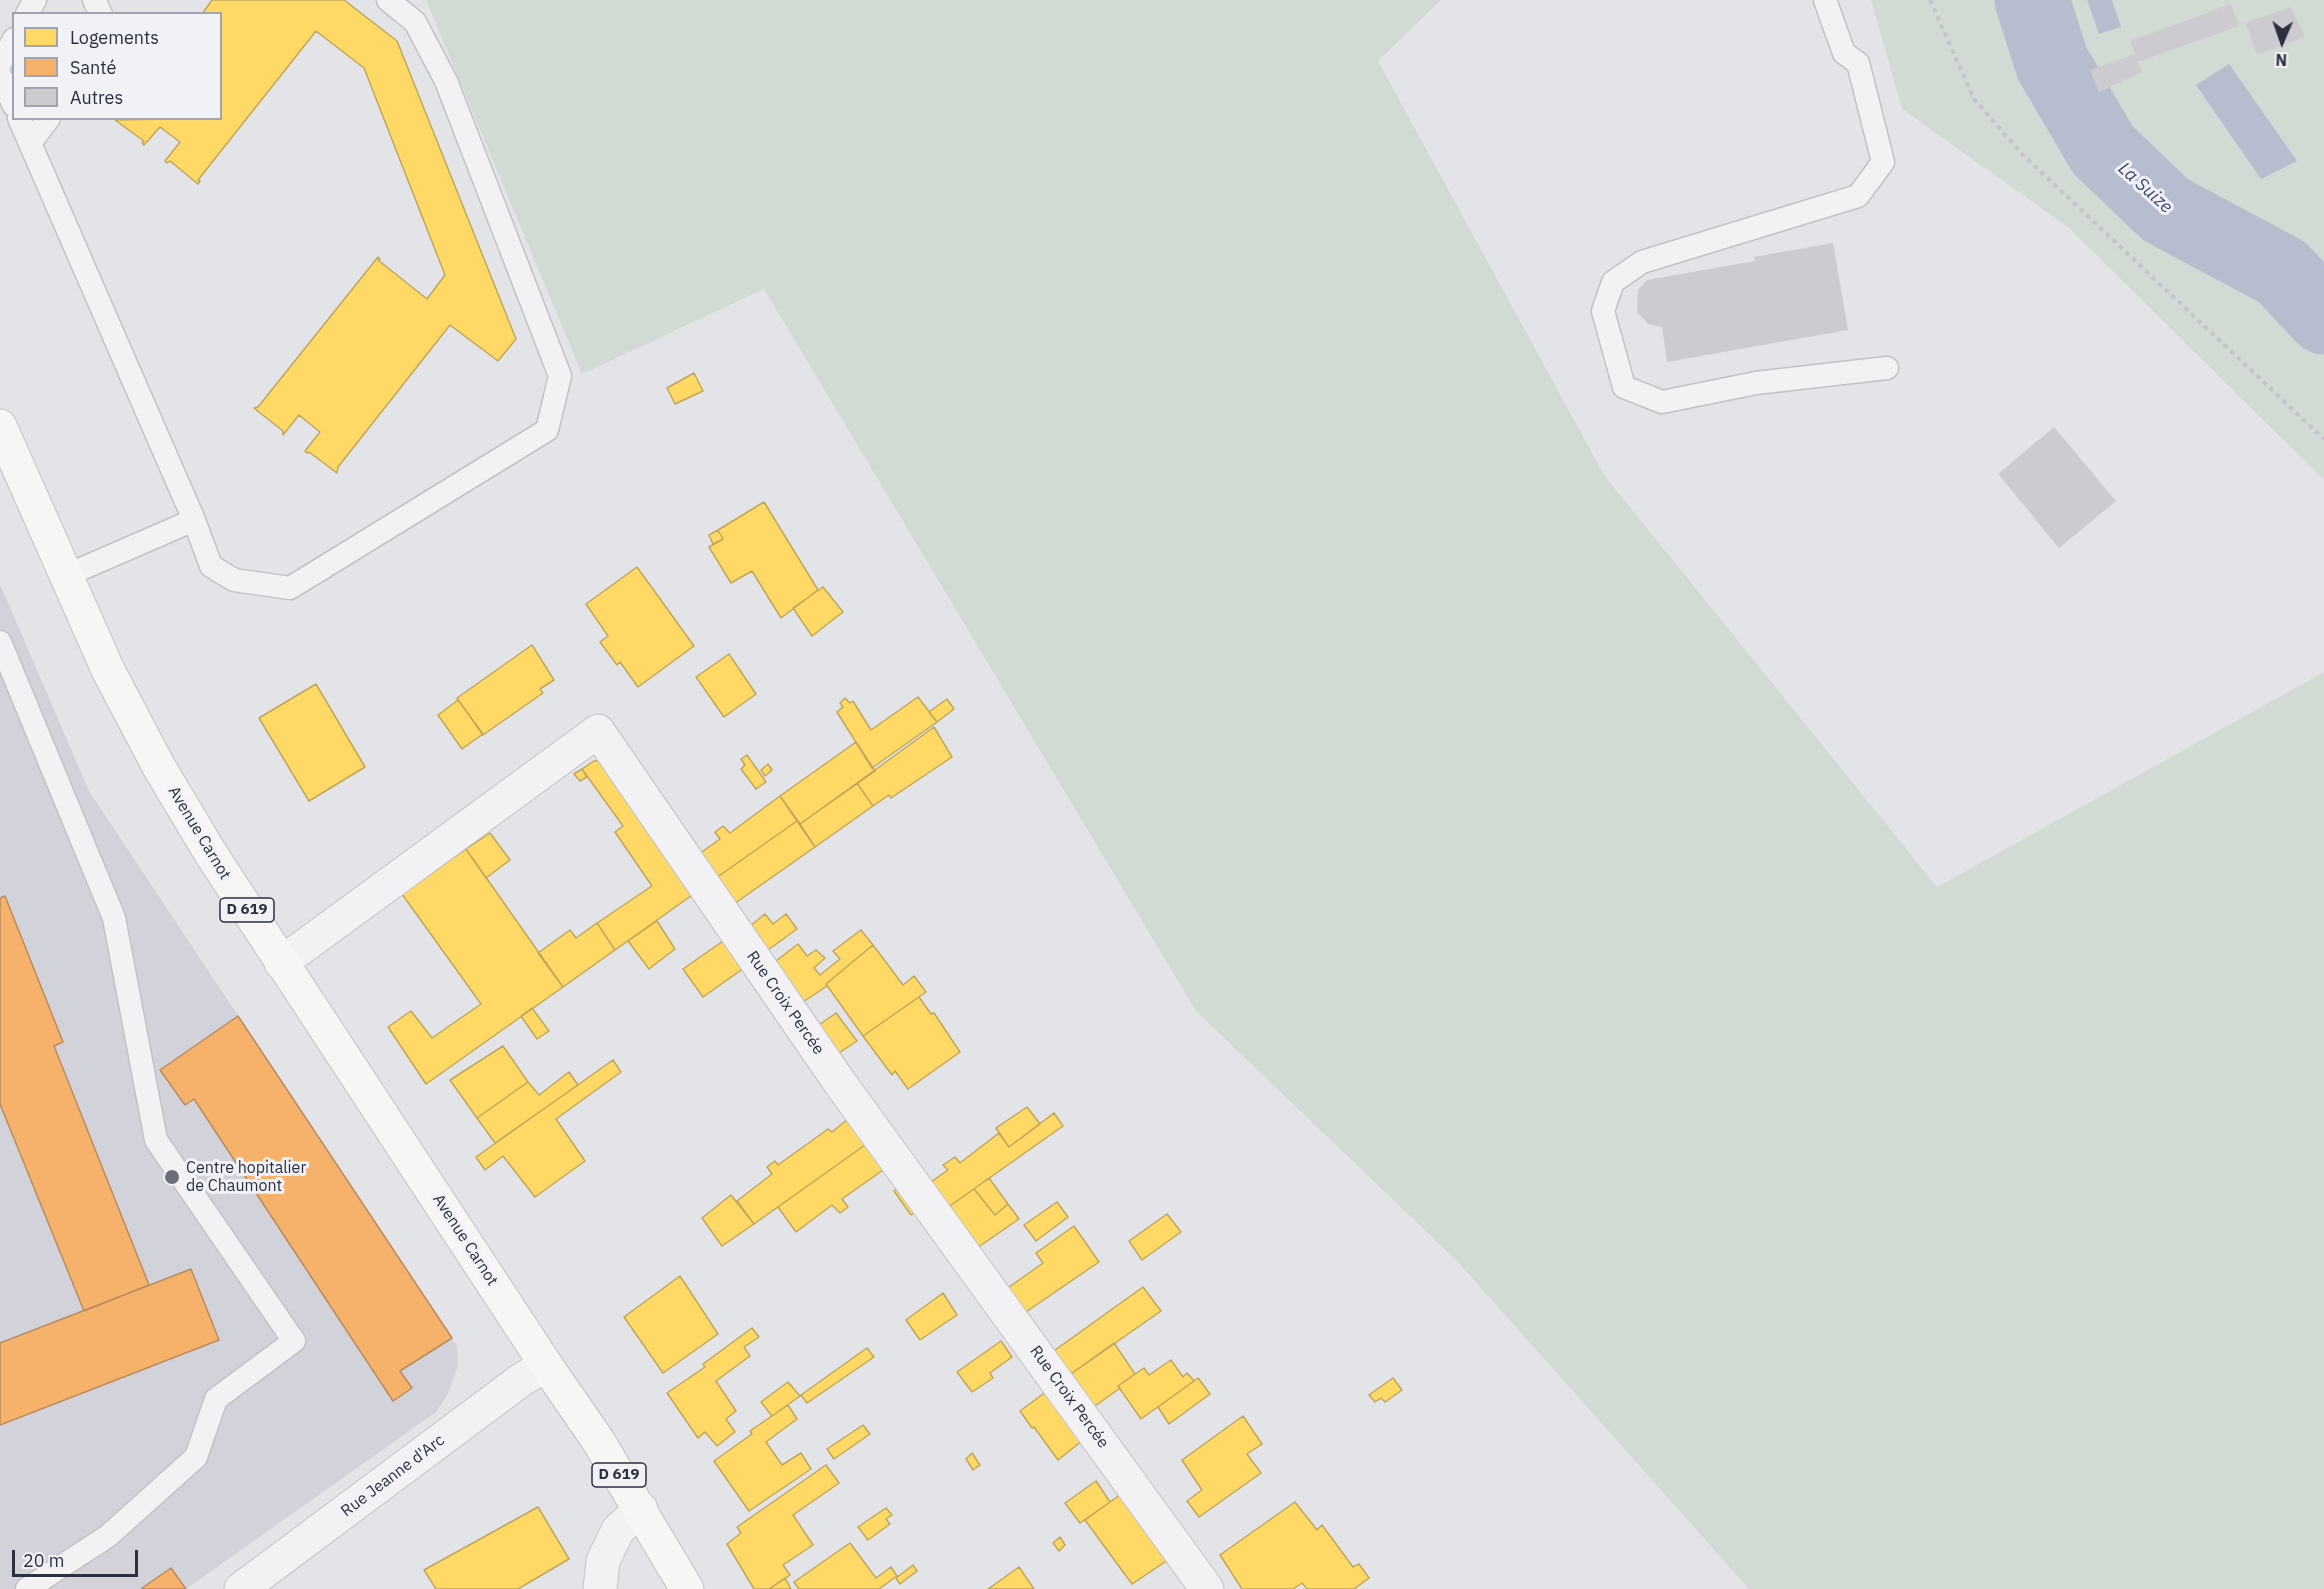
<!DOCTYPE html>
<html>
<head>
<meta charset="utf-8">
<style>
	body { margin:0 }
	#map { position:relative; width:2324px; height:1589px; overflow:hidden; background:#e3e4e8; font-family:"IBM Plex Sans",sans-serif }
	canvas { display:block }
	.legend { position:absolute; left:12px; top:12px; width:210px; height:108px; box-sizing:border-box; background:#f1f2f6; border:2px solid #a2a4ad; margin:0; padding:8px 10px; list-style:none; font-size:18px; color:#2c2f3f }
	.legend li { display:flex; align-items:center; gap:12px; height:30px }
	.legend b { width:30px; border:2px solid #a2a4ad }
	.north { position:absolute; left:2252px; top:12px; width:60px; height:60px; -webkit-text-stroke:4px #f1f2f6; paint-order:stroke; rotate:182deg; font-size:16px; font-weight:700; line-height:24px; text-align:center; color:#2c2f3f }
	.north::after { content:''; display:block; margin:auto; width:21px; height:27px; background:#2c2f3f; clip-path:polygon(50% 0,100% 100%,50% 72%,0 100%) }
	.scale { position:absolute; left:12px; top:1550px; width:126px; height:27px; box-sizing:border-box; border:3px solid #2c2f3f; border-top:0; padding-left:8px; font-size:18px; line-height:21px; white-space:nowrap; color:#2c2f3f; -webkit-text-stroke:4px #f1f2f6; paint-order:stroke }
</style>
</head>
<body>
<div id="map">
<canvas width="2324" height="1589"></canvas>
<ul class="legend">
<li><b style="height:16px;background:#ffd966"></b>Logements</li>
<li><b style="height:16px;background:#f6b26b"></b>Santé</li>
<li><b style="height:16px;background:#ccccd0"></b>Autres</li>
</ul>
<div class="north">N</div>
<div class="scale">20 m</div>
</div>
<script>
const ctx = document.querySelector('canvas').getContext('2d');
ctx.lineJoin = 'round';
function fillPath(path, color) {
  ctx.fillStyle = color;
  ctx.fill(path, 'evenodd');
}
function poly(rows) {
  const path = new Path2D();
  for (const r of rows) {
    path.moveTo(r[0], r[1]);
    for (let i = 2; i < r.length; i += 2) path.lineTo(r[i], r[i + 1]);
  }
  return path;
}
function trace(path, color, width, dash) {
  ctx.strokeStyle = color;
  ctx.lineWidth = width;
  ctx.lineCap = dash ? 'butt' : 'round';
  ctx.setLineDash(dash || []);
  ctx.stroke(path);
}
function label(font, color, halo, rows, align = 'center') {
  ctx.font = font + ' "IBM Plex Sans",sans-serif';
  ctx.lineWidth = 6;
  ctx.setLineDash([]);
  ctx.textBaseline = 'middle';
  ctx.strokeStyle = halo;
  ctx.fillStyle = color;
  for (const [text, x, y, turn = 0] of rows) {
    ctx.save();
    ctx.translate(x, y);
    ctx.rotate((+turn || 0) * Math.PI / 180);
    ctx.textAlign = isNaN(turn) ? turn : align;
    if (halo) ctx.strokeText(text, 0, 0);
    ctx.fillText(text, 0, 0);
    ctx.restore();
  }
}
fillPath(poly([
	[0,584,89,791,457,1346,458,1366,448,1394,436,1412,186,1589,0,1589]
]), '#d2d3da');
fillPath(poly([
	[426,0,1441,0,1378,61,1604,475,1937,887,2324,672,2324,1589,1749,1589,1458,1262,1196,1011,764,289,582,374],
	[1871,0,2324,0,2324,480,2068,227,1902,109]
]), '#d2dad4');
fillPath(poly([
	[2087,0,2112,0,2121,27,2099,34],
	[2229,64,2297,161,2261,179,2196,85]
]), '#b5bdcf');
const homes = poly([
	[212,0,344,0,397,41,516,339,498,361,450,325,338,467,337,473,309,452,307,453,305,451,320,432,299,415,283,435,283,431,254,408,258,407,378,257,380,259,378,260,427,299,445,275,364,68,316,31,198,180,200,181,198,184,170,161,167,163,165,161,180,142,160,127,144,145,142,143,144,141,115,120,220,118,220,14,202,14,212,0],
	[694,373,703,391,675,404,667,388,694,373],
	[764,502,818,590,781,618,752,571,731,583,709,547,723,539,718,530,764,502],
	[718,530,723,539,713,544,709,535,718,530],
	[637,567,694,646,638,687,620,662,617,665,600,642,608,636,586,604,637,567],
	[823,587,843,612,812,636,793,608,823,587],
	[532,645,554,680,540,689,543,693,483,735,457,698,532,645],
	[729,654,756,694,724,717,696,677,729,654],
	[316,684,365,767,309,801,259,718,316,684],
	[918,697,937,722,872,768,837,712,843,707,840,703,845,698,850,703,853,701,871,730,918,697],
	[947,699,954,709,937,722,929,712,947,699],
	[458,700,483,734,462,749,438,715,458,700],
	[934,727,952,757,891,798,889,795,873,806,857,783,934,727],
	[856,742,875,771,800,824,780,796,856,742],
	[747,755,766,782,756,789,741,769,745,765,741,759,747,755],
	[603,760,695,893,615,950,597,923,652,886,615,832,623,826,582,769,594,761,603,760],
	[768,764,772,770,765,776,761,770,768,764],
	[582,769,587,777,580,781,574,774,582,769],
	[857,783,873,806,815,847,800,824,857,783],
	[780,796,797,821,716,878,699,854,720,839,715,832,723,826,730,833,780,796],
	[797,821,815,847,734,904,716,878,797,821],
	[490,833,510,860,486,878,466,849,490,833],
	[466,849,563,987,426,1084,388,1027,411,1011,432,1038,481,1004,402,894,466,849],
	[765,914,773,924,786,914,797,929,768,950,750,926,765,914],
	[657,921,675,949,649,969,628,941,657,921],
	[597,923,615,950,563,987,538,953,570,930,576,938,597,923],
	[861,930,873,945,826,984,827,986,803,1002,776,961,798,944,807,956,816,950,825,958,814,968,820,975,840,959,833,951,861,930],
	[726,939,747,966,703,997,683,969,726,939],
	[873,945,903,985,914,976,926,992,863,1036,826,984,873,945],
	[919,997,931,1014,934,1013,960,1052,908,1089,895,1071,892,1075,863,1036,919,997],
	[532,1008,549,1031,537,1039,521,1016,532,1008],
	[836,1013,857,1041,839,1053,819,1025,836,1013],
	[503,1046,528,1082,477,1118,450,1080,503,1046],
	[613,1060,621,1072,556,1119,585,1161,535,1197,503,1156,485,1170,476,1157,613,1060],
	[569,1072,578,1085,495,1143,477,1118,528,1082,539,1095,569,1072],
	[1027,1107,1040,1124,1009,1147,996,1128,1027,1107],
	[1054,1113,1063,1126,947,1208,931,1182,948,1170,943,1165,955,1157,960,1163,999,1133,1009,1147,1054,1113],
	[848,1119,865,1145,754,1224,737,1201,772,1174,767,1167,775,1161,778,1165,828,1129,832,1132,848,1119],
	[865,1145,883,1170,842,1199,848,1207,840,1213,832,1205,796,1232,778,1207,865,1145],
	[989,1178,1008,1204,995,1215,974,1189,989,1178],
	[902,1185,919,1209,911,1215,894,1191,902,1185],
	[974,1189,995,1215,1008,1204,1019,1219,977,1248,947,1208,974,1189],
	[731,1195,754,1224,722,1246,702,1218,731,1195],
	[1057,1202,1068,1217,1036,1241,1024,1225,1057,1202],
	[1167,1214,1181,1232,1142,1260,1129,1241,1167,1214],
	[1074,1226,1099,1262,1023,1314,1005,1290,1043,1263,1036,1253,1074,1226],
	[680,1276,718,1334,663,1373,624,1317,680,1276],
	[1143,1287,1161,1311,1068,1376,1051,1353,1143,1287],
	[943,1293,957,1315,920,1340,906,1320,943,1293],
	[752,1328,759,1337,744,1347,750,1356,716,1381,736,1411,726,1419,735,1432,717,1446,705,1432,698,1438,667,1393,705,1367,703,1364,752,1328],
	[1001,1341,1012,1357,990,1373,993,1378,972,1392,957,1372,1001,1341],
	[1114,1343,1135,1374,1118,1386,1120,1388,1091,1409,1068,1376,1114,1343],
	[867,1348,874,1357,807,1403,801,1395,867,1348],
	[1171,1360,1183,1377,1187,1373,1194,1381,1141,1419,1118,1386,1144,1368,1149,1375,1171,1360],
	[1198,1378,1210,1394,1169,1424,1158,1407,1198,1378],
	[1393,1378,1402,1390,1385,1402,1381,1398,1375,1402,1369,1395,1393,1378],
	[788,1382,800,1396,772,1416,761,1402,788,1382],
	[1047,1391,1083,1440,1058,1460,1034,1427,1032,1428,1020,1411,1047,1391],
	[788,1405,797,1419,766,1442,782,1465,801,1453,811,1469,749,1511,714,1461,752,1434,750,1431,788,1405],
	[1243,1416,1262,1444,1247,1454,1261,1473,1199,1517,1187,1501,1202,1490,1182,1460,1243,1416],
	[863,1425,870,1434,834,1459,827,1449,863,1425],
	[972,1453,980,1465,973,1470,966,1459,972,1453],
	[826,1465,839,1483,793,1515,813,1545,783,1565,790,1575,769,1589,754,1589,727,1544,741,1533,737,1527,826,1465],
	[1096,1481,1110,1502,1080,1523,1065,1503,1096,1481],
	[1121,1494,1168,1560,1132,1584,1085,1520,1121,1494],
	[1295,1502,1317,1530,1322,1525,1353,1567,1359,1564,1369,1578,1354,1589,1307,1589,1302,1583,1293,1589,1242,1589,1220,1555,1295,1502],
	[538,1507,569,1559,518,1589,436,1589,424,1570,538,1507],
	[886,1508,892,1515,886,1519,890,1524,868,1540,858,1527,886,1508],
	[1060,1537,1065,1545,1059,1551,1053,1543,1060,1537],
	[850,1543,876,1578,891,1567,897,1576,879,1589,799,1589,794,1582,850,1543],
	[913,1565,917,1571,900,1584,896,1578,913,1565],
	[1019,1567,1034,1589,988,1589,1019,1567],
	[785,1578,791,1589,769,1589,785,1578]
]);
fillPath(homes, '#ffd966');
trace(homes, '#c0a65a', 1.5);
const health = poly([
	[5,896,63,1042,54,1046,149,1285,84,1311,0,1104,0,898,5,896],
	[238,1016,452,1338,400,1371,412,1388,393,1401,194,1099,185,1105,160,1070,238,1016],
	[191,1269,219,1340,0,1425,0,1343,191,1269],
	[171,1568,186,1589,143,1589,142,1588,171,1568]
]);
fillPath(health, '#f6b26b');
trace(health, '#b98b5e', 1.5);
trace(poly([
	[2032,0,2052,63,2103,150,2166,210,2282,272,2324,317]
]), '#b5bdcf', 75);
fillPath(poly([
	[2231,4,2239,26,2138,62,2142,72,2099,92,2090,70,2135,54,2130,41],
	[2291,7,2305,37,2257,55,2246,23],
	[1833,243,1848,330,1667,362,1662,327,1648,324,1637,312,1638,290,1647,280,1755,261,1754,257],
	[2054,427,2116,501,2059,548,1998,474]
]), '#ccccd0');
const lane = poly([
	[94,0,101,14],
	[1825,0,1844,53,1858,63,1883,162,1858,196,1642,262,1613,282,1603,311,1624,387,1662,402,1756,383,1887,368],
	[27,14,35,0],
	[0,64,14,39],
	[0,75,14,106],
	[19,118,194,520,211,566,234,580,290,588,547,430,560,376,446,81,415,22,388,0],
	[30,143,49,118],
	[65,576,194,520],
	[0,642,114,918,156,1140,294,1341,216,1399,196,1457,108,1536,27,1589]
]);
const street = poly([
	[281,963,598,731,840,1083,1207,1589],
	[241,1589,521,1380,546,1365],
	[600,1589,603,1561,618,1530,641,1509]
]);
const primary = poly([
	[0,426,108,670,159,767,211,854,546,1365,599,1442,687,1589]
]);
trace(lane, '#c2c2c6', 25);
trace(street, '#c2c2c6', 35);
trace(primary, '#c0c1c5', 35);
trace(poly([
	[1930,0,1974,99,2021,153,2324,439]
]), '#c4c5c9', 4, [4.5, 4.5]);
trace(lane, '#f2f2f4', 22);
trace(street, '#f2f2f4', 33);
trace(primary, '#f6f6f6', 33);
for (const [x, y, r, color] of [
	[172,1177,8,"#6c6e7a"]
]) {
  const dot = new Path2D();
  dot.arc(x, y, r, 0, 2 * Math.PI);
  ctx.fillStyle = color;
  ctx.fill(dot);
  trace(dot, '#f1f2f6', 2);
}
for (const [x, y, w] of [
	[247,910,54],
	[619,1475,54]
]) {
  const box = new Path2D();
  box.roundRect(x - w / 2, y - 12, w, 24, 4.5);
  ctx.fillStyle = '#f1f2f6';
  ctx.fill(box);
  trace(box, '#2c2f3f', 1.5);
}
label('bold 15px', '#2c2f3f', null, [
	["D 619",247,910],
	["D 619",619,1475]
]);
label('16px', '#2c2f3f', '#f1f2f6', [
	["Avenue Carnot",199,833,59],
	["Rue Croix Percée",785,1003,55],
	["Avenue Carnot",465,1240,57],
	["Rue Croix Percée",1069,1397,54],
	["Rue Jeanne d'Arc",393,1476,-37]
]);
label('16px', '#2c2f3f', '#f1f2f6', [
	["Centre hopitalier",186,1168],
	["de Chaumont",186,1186]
], 'left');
label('italic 18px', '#3b486e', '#f1f2f6', [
	["La Suize",2145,188,42]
]);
</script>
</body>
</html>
